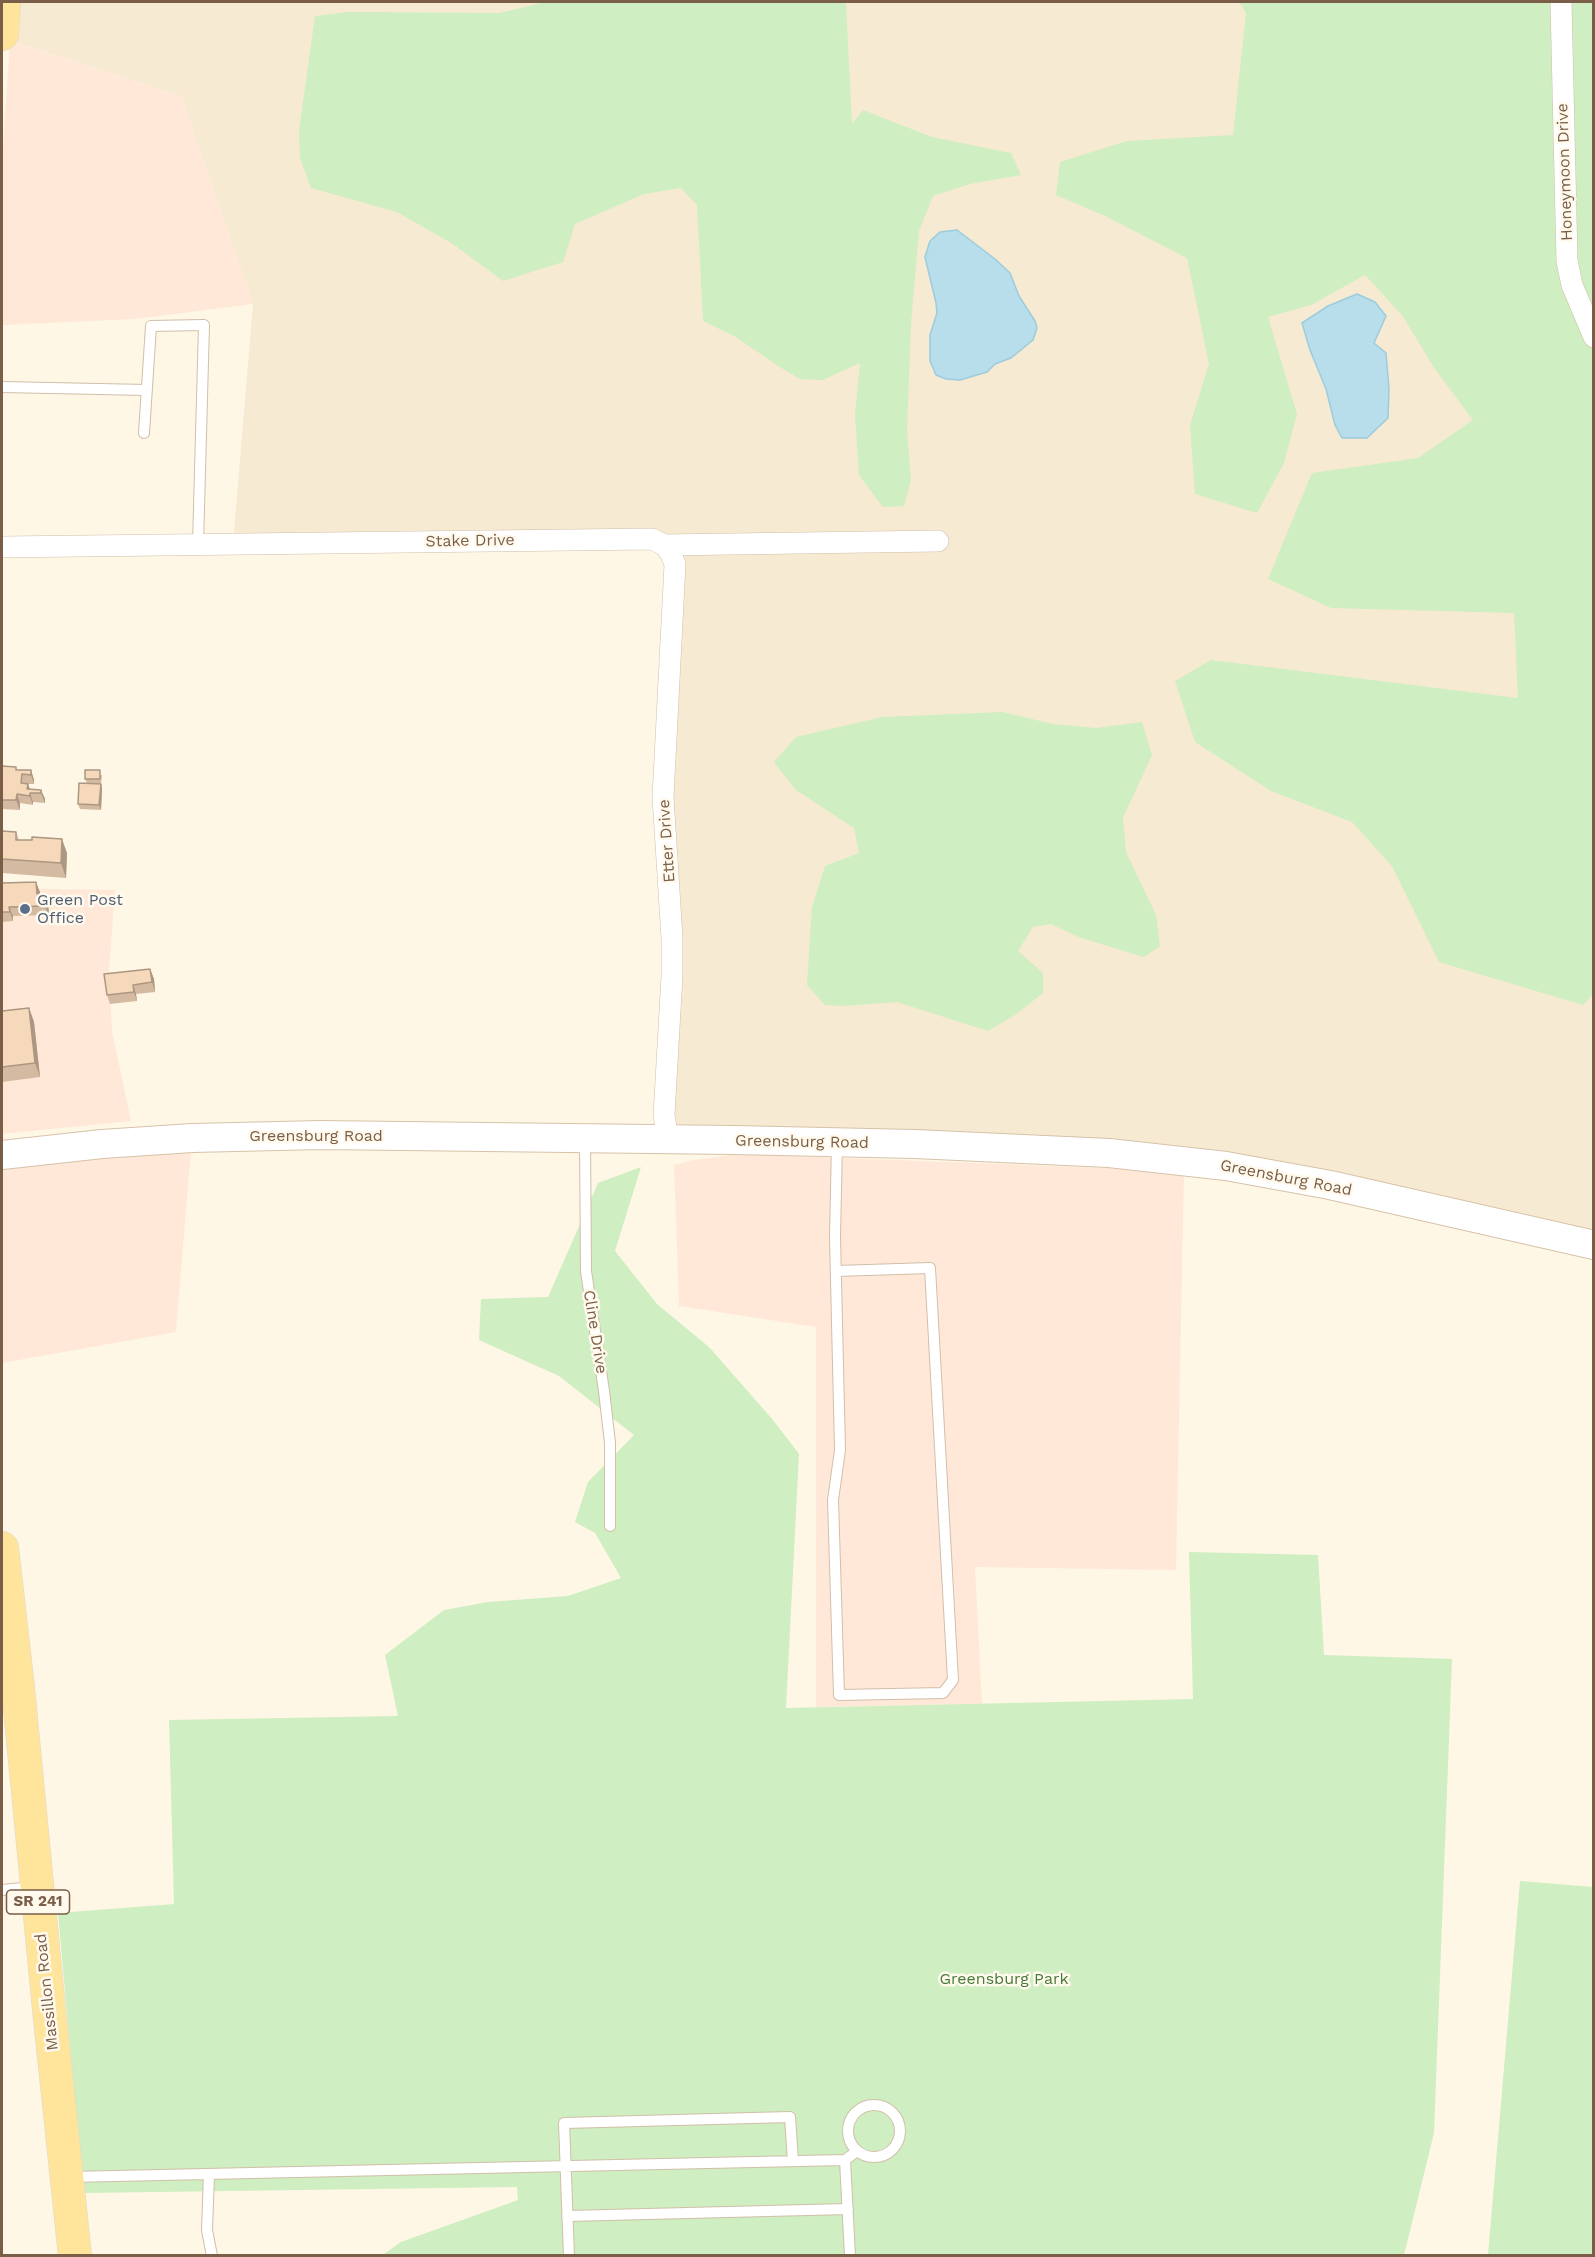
<!DOCTYPE html>
<html>
<head>
<meta charset="utf-8">
<style>
	body { margin:0 }
	#map { position:relative; width:1595px; height:2257px; overflow:hidden; background:#fef7e5; font-family:"Work Sans",sans-serif }
	canvas { display:block }
	.frame { position:absolute; inset:0; border:3px solid #7a5e47; pointer-events:none }
</style>
</head>
<body>
<div id="map">
<canvas width="1595" height="2257"></canvas>
<div class="frame"></div>
</div>
<script>
const ctx = document.querySelector('canvas').getContext('2d');
ctx.lineJoin = 'round';
function fillPath(path, color) {
  ctx.fillStyle = color;
  ctx.fill(path, 'evenodd');
}
function poly(rows) {
  const path = new Path2D();
  for (const r of rows) {
    if (r.length === 3) {
      path.moveTo(r[0] + r[2], r[1]);
      path.arc(r[0], r[1], r[2], 0, 2 * Math.PI);
      continue;
    }
    path.moveTo(r[0], r[1]);
    for (let i = 2; i < r.length; i += 2) path.lineTo(r[i], r[i + 1]);
  }
  return path;
}
function trace(path, color, width, dash) {
  ctx.strokeStyle = color;
  ctx.lineWidth = width;
  ctx.lineCap = dash ? 'butt' : 'round';
  ctx.setLineDash(dash || []);
  ctx.stroke(path);
}
function label(font, color, halo, rows, align = 'center') {
  ctx.font = font + ' "Work Sans",sans-serif';
  ctx.lineWidth = 5;
  ctx.setLineDash([]);
  ctx.textBaseline = 'middle';
  ctx.strokeStyle = halo;
  ctx.fillStyle = color;
  for (const [text, x, y, turn = 0] of rows) {
    ctx.save();
    ctx.translate(x, y);
    ctx.rotate((+turn || 0) * Math.PI / 180);
    ctx.textAlign = isNaN(turn) ? turn : align;
    if (halo) ctx.strokeText(text, 0, 0);
    ctx.fillText(text, 0, 0);
    ctx.restore();
  }
}
fillPath(poly([
	[4,2,1593,2,1593,1245,1226,1166,668,1140,670,673,664,545,233,543,253,304,181,96,2,38]
]), '#f7ead2');
fillPath(poly([
	[10,41,181,96,253,304,135,319,2,325,2,165],
	[2,888,115,890,109,971,112,1031,131,1121,2,1134],
	[191,1150,176,1332,2,1363,2,1160],
	[738,1154,1184,1171,1176,1570,975,1567,982,1704,816,1707,816,1327,679,1306,674,1165,695,1160]
]), '#ffe8d8');
fillPath(poly([
	[545,2,660,3,666,2,846,2,852,124,863,110,932,137,1011,153,1021,175,970,184,933,196,919,231,911,324,907,430,911,480,904,506,883,507,859,475,855,414,860,363,823,380,800,379,778,366,736,337,703,321,697,205,681,188,644,194,575,224,563,262,503,281,453,244,397,212,311,188,300,158,299,131,315,16,348,12,500,13],
	[1239,2,1593,2,1594,993,1583,1005,1439,962,1392,866,1352,822,1271,791,1195,742,1175,681,1211,660,1518,698,1514,613,1331,608,1268,579,1312,473,1418,458,1473,420,1435,369,1402,315,1365,275,1311,305,1268,317,1297,414,1284,463,1257,513,1195,494,1190,425,1209,364,1187,258,1105,216,1056,195,1060,162,1127,141,1233,135,1246,13],
	[1002,712,1053,724,1096,728,1142,722,1152,755,1123,818,1126,852,1156,915,1160,946,1144,957,1081,938,1051,924,1033,927,1018,951,1043,973,1043,993,1015,1015,988,1031,897,1002,844,1006,825,1005,807,985,812,907,825,866,859,853,854,828,796,790,774,762,796,737,882,717],
	[641,1167,615,1251,657,1304,709,1347,773,1420,799,1454,786,1708,1193,1699,1189,1552,1318,1555,1324,1655,1452,1659,1434,2133,1404,2255,381,2256,401,2242,518,2200,517,2187,83,2193,58,1913,174,1904,169,1720,398,1716,385,1655,444,1610,488,1602,568,1596,621,1578,595,1533,575,1522,588,1482,634,1435,559,1376,479,1340,481,1299,548,1297,598,1183],
	[1520,1881,1593,1887,1593,2255,1488,2255]
]), '#cfeec1');
const water = poly([
	[957,230,995,259,1010,273,1019,296,1035,321,1037,328,1033,340,1011,358,995,364,987,372,960,380,946,379,936,375,930,361,930,335,937,313,936,303,925,257,930,241,940,232,957,230],
	[1357,294,1375,302,1386,316,1374,343,1386,353,1389,389,1388,418,1367,438,1342,438,1335,425,1326,389,1310,350,1302,323,1328,306,1357,294]
]);
fillPath(water, '#b7deea');
trace(water, '#9cccdd', 1.5);
const service = poly([
	[2,387,147,390],
	[144,433,151,326,204,325,198,544],
	[585,1138,586,1271,604,1391,610,1443,610,1526],
	[836,1271,930,1268,953,1680,943,1693,839,1695,833,1500,840,1450,835,1237,837,1143],
	[2,1890,34,1887],
	[874,2131,26],
	[845,2160,850,2256],
	[209,2174,207,2230,212,2256],
	[69,2177,845,2160,857,2151],
	[567,2216,848,2209],
	[569,2256,564,2123,790,2117,793,2161]
]);
const minor = poly([
	[1561,2,1567,261,1572,285,1594,337],
	[664,545,670,552,675,564,663,797,672,938,672,976,664,1115,668,1140],
	[2,547,652,539,664,545,938,541]
]);
const secondary = poly([
	[2,1155,102,1144,192,1138,321,1135,734,1140,915,1144,1109,1153,1226,1166,1330,1185,1594,1245]
]);
const primary = poly([
	[2,34,4,2],
	[2,1548,18,1688,49,2009,75,2256]
]);
trace(service, '#d1bfa9', 12);
trace(minor, '#d1bfa9', 22);
trace(secondary, '#d7c2a9', 30);
trace(primary, '#dfd8d3', 34);
trace(service, '#fff', 10);
trace(minor, '#fff', 21);
trace(secondary, '#fff', 28);
trace(primary, '#ffe49b', 33);
fillPath(poly([
	[2,766,17,770,31,770,34,780,34,784,28,784,30,789,41,790,45,799,45,803,33,802,33,805,20,803,20,810,2,809],
	[102,775,101,784,87,783,85,779],
	[101,784,102,789,101,810,80,809,78,804],
	[2,831,16,832,19,840,67,853,66,878,2,873],
	[2,883,40,892,40,894,45,894,48,903,49,915,13,916,13,921,2,922],
	[150,969,154,979,155,992,136,994,137,1001,110,1004,107,995],
	[29,1008,34,1022,40,1077,2,1082,2,1011]
]), '#d4baa0');
fillPath(poly([
	[31,770,34,780,34,784,31,775],
	[28,784,31,793,30,793,33,802,33,805,27,789],
	[101,784,102,789,101,810,99,805],
	[41,790,45,799,45,803,41,793],
	[17,794,20,803,20,810,16,800],
	[62,839,67,853,66,878,61,863],
	[36,882,40,892,40,904,37,894],
	[45,894,48,903,49,915,45,906],
	[9,907,13,916,13,921,10,912],
	[150,969,154,979,155,992,152,982],
	[133,985,136,994,137,1001,134,992],
	[29,1008,34,1022,40,1077,35,1063]
]), '#ac9782');
const building = poly([
	[2,766,16,767,16,770,31,770,31,775,22,774,21,783,28,784,27,789,41,790,41,793,30,793,30,796,17,794,16,800,2,800,2,766],
	[85,770,100,770,100,779,85,779,85,770],
	[79,783,101,784,99,805,78,804,79,783],
	[2,831,16,832,16,840,32,840,32,837,62,839,61,863,2,859,2,831],
	[36,882,37,894,45,894,45,906,9,907,10,912,2,912,2,883,36,882],
	[150,969,152,982,133,985,134,992,107,995,104,974,150,969],
	[29,1008,35,1063,2,1067,2,1011,29,1008]
]);
fillPath(building, '#f6d8ba');
trace(building, '#ac9782', 1.5);
for (const [x, y, r, color] of [
	[25,909,6,"#5c6f8a"]
]) {
  const dot = new Path2D();
  dot.arc(x, y, r, 0, 2 * Math.PI);
  ctx.fillStyle = color;
  ctx.fill(dot);
  trace(dot, '#fffaed', 2);
}
for (const [x, y, w] of [
	[38,1902,63]
]) {
  const box = new Path2D();
  box.roundRect(x - w / 2, y - 12, w, 24, 4.5);
  ctx.fillStyle = '#fffaed';
  ctx.fill(box);
  trace(box, '#7a5e47', 1.5);
}
label('bold 15px', '#7a5e47', null, [
	["SR 241",38,1902]
]);
label('16px', '#7a5e47', '#fffaed', [
	["Honeymoon Drive",1565,172,-92],
	["Stake Drive",470,541,-1],
	["Etter Drive",667,841,-94],
	["Greensburg Road",316,1136],
	["Greensburg Road",802,1142,1],
	["Greensburg Road",1286,1178,11],
	["Cline Drive",595,1332,81],
	["Massillon Road",47,1992,-96]
]);
label('16px', '#4e5e75', '#fffaed', [
	["Green Post",37,900],
	["Office",37,918]
], 'left');
label('16px', '#477b3b', '#fffaed', [
	["Greensburg Park",1004,1979]
]);
</script>
</body>
</html>
